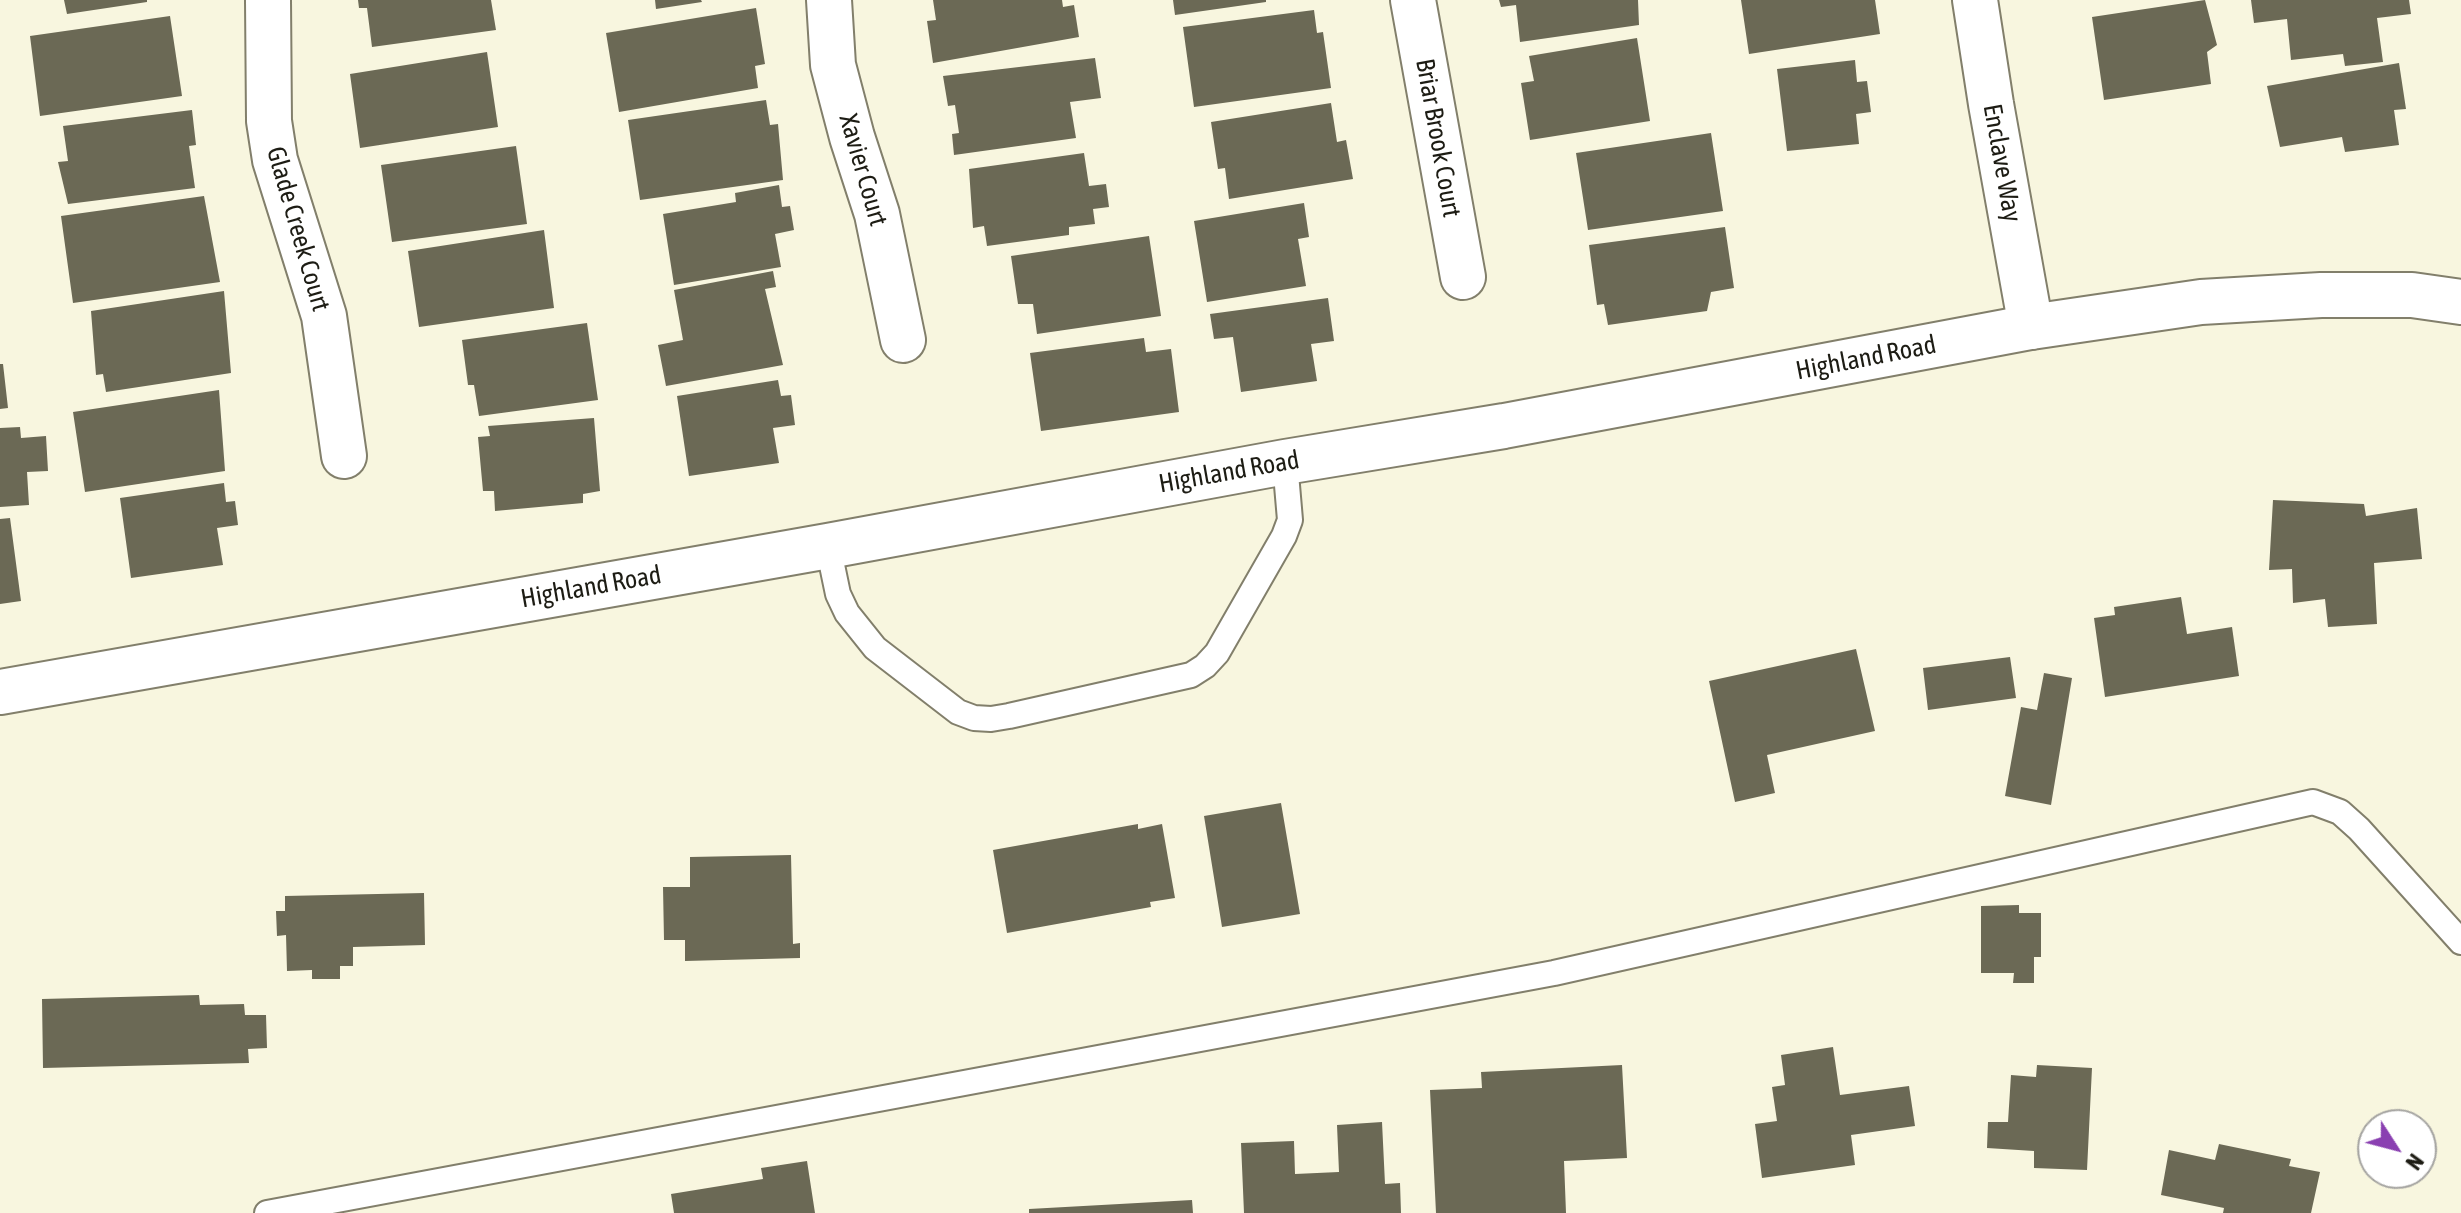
<!DOCTYPE html>
<html>
<head>
<meta charset="utf-8">
<style>
	body { margin:0 }
	#map { position:relative; width:2461px; height:1213px; overflow:hidden; background:#f8f6df; font-family:"Asap Condensed",sans-serif }
	canvas { display:block }
	.north { position:absolute; left:2357px; top:1109px; width:80px; height:80px; box-sizing:border-box; background:#fff; border:2px solid #a5a4a1; border-radius:50%; rotate:126deg; font-size:22px; font-weight:700; line-height:32px; text-align:center; color:#1d1c14 }
	.north::after { content:''; display:block; margin:auto; width:28px; height:36px; background:#8a40b1; clip-path:polygon(50% 0,100% 100%,50% 72%,0 100%) }
</style>
</head>
<body>
<div id="map">
<canvas width="2461" height="1213"></canvas>
<div class="north">N</div>
</div>
<script>
const ctx = document.querySelector('canvas').getContext('2d');
ctx.lineJoin = 'round';
function fillPath(path, color) {
  ctx.fillStyle = color;
  ctx.fill(path, 'evenodd');
}
function poly(rows) {
  const path = new Path2D();
  for (const r of rows) {
    path.moveTo(r[0], r[1]);
    for (let i = 2; i < r.length; i += 2) path.lineTo(r[i], r[i + 1]);
  }
  return path;
}
function trace(path, color, width, dash) {
  ctx.strokeStyle = color;
  ctx.lineWidth = width;
  ctx.lineCap = dash ? 'butt' : 'round';
  ctx.setLineDash(dash || []);
  ctx.stroke(path);
}
function label(font, color, halo, rows, align = 'center') {
  ctx.font = font + ' "Asap Condensed",sans-serif';
  ctx.lineWidth = 6;
  ctx.setLineDash([]);
  ctx.textBaseline = 'middle';
  ctx.strokeStyle = halo;
  ctx.fillStyle = color;
  for (const [text, x, y, turn = 0] of rows) {
    ctx.save();
    ctx.translate(x, y);
    ctx.rotate((+turn || 0) * Math.PI / 180);
    ctx.textAlign = isNaN(turn) ? turn : align;
    if (halo) ctx.strokeText(text, 0, 0);
    ctx.fillText(text, 0, 0);
    ctx.restore();
  }
}
fillPath(poly([
	[64,0,147,0,147,2,67,14],
	[358,0,491,0,496,30,372,47,367,8,359,8],
	[655,0,701,0,702,2,656,9],
	[933,0,1062,0,1063,7,1074,5,1079,37,933,63,927,21,936,20],
	[1173,0,1266,0,1266,2,1175,15],
	[1499,0,1638,0,1639,25,1520,42,1516,5,1501,7],
	[1741,0,1875,0,1880,34,1749,54],
	[2205,0,2217,45,2207,52,2211,84,2104,100,2092,17],
	[2251,0,2409,0,2411,14,2377,18,2383,62,2345,66,2343,54,2291,60,2287,19,2254,23],
	[756,8,765,64,755,66,758,88,619,112,606,33],
	[1314,10,1317,33,1323,32,1331,88,1194,107,1183,27],
	[170,16,182,96,40,116,30,36],
	[1637,38,1650,121,1530,140,1521,83,1534,81,1529,56],
	[487,52,498,127,360,148,350,74],
	[1095,58,1101,98,1070,102,1076,138,954,155,952,134,959,133,955,105,948,106,943,76],
	[1855,60,1857,82,1867,81,1871,112,1856,114,1859,144,1787,151,1777,69],
	[2399,63,2406,109,2394,110,2399,145,2345,152,2342,137,2280,147,2267,86],
	[766,100,770,125,778,124,783,180,640,200,628,120],
	[1331,103,1337,142,1346,140,1353,179,1229,199,1225,168,1218,169,1211,122],
	[192,110,196,145,189,146,195,188,68,204,58,162,68,161,63,126],
	[1711,133,1723,211,1588,230,1576,153],
	[516,146,527,224,392,242,381,165],
	[1084,153,1089,186,1106,184,1109,207,1093,209,1095,224,1069,227,1069,235,987,246,984,226,973,228,969,169],
	[779,185,782,207,790,206,794,230,775,234,781,267,674,285,663,214,736,202,735,193],
	[204,196,220,282,73,303,61,216],
	[1304,203,1309,237,1298,239,1306,286,1207,302,1194,221],
	[1725,227,1734,288,1711,292,1707,311,1608,325,1604,304,1597,305,1589,245],
	[544,230,554,308,419,327,408,251],
	[1149,236,1161,316,1037,334,1033,304,1018,304,1011,256],
	[773,271,776,287,765,289,783,365,666,386,658,345,683,340,674,290],
	[224,291,231,373,106,392,103,374,96,375,91,311],
	[1328,298,1334,341,1311,344,1317,381,1241,392,1233,337,1214,339,1210,314],
	[587,323,598,400,479,416,474,385,468,385,462,340],
	[1144,338,1146,352,1171,349,1179,412,1041,431,1030,353],
	[0,364,3,364,8,408,0,409],
	[778,380,781,396,791,395,795,425,773,428,779,463,689,476,677,396],
	[219,390,225,471,85,492,73,412],
	[594,418,600,491,583,494,583,503,495,511,494,491,483,491,478,437,490,436,488,426],
	[20,427,21,438,46,436,48,471,27,472,29,505,0,507,0,428],
	[224,483,226,502,235,501,238,525,217,528,223,565,131,578,120,498],
	[2273,500,2364,504,2366,516,2417,508,2422,559,2374,563,2377,624,2328,627,2325,599,2293,603,2292,569,2269,570],
	[10,518,21,601,0,604,0,519],
	[2181,597,2187,634,2232,627,2239,676,2105,697,2094,618,2115,615,2114,607],
	[1856,649,1875,731,1767,755,1775,793,1735,802,1709,681],
	[2010,657,2016,698,1928,710,1923,668],
	[2044,673,2072,678,2051,805,2005,796,2021,707,2037,710],
	[1281,803,1300,914,1222,927,1204,816],
	[1138,824,1138,829,1162,824,1175,898,1150,902,1151,907,1007,933,993,850],
	[791,855,793,944,800,943,800,958,685,961,685,940,664,940,663,887,690,887,690,857],
	[424,893,425,945,353,947,353,966,340,966,340,979,312,979,312,970,287,971,286,935,277,936,276,911,285,911,285,896],
	[2019,905,2019,913,2041,913,2041,957,2034,957,2034,983,2013,983,2014,973,1981,973,1981,906],
	[199,995,200,1005,244,1004,245,1015,266,1015,267,1048,248,1049,249,1063,43,1068,42,999],
	[1833,1047,1840,1095,1909,1086,1915,1126,1851,1135,1855,1165,1762,1178,1755,1124,1777,1121,1772,1087,1785,1085,1781,1055],
	[1622,1065,1627,1158,1564,1161,1566,1213,1436,1213,1430,1090,1482,1088,1481,1072],
	[2037,1065,2092,1068,2087,1170,2034,1168,2034,1151,1987,1148,1988,1122,2008,1122,2011,1075,2036,1077],
	[1382,1122,1385,1184,1400,1183,1401,1213,1244,1213,1241,1143,1294,1141,1295,1174,1339,1172,1337,1125],
	[2219,1144,2291,1159,2289,1166,2320,1172,2311,1213,2223,1213,2224,1208,2161,1195,2169,1150,2215,1160],
	[807,1161,815,1213,674,1213,671,1194,763,1179,761,1168],
	[1192,1200,1193,1213,1029,1213,1029,1209]
]), '#6b6955');
const service = poly([
	[828,546,838,594,847,613,875,648,958,712,974,718,991,719,1009,716,1191,675,1205,666,1217,653,1284,536,1290,520,1285,462],
	[267,1213,1554,973,2313,802,2340,812,2359,829,2461,942]
]);
const minor = poly([
	[268,0,269,121,275,160,324,316,344,456],
	[829,0,833,65,852,137,877,214,903,340],
	[1413,0,1463,277],
	[1975,0,1991,104,2031,327]
]);
const tertiary = poly([
	[0,692,828,546,1285,462,1504,426,2031,327,2201,302,2321,295,2412,295,2461,302]
]);
trace(service, '#827f6b', 28);
trace(minor, '#827f6b', 48);
trace(tertiary, '#827f6b', 48);
trace(service, '#fff', 24);
trace(minor, '#fff', 44);
trace(tertiary, '#fff', 44);
label('26px', '#1d1c14', '#fff', [
	["Briar Brook Court",1438,138,80],
	["Enclave Way",2002,163,80],
	["Xavier Court",863,170,74],
	["Glade Creek Court",298,229,74],
	["Highland Road",1866,358,-11],
	["Highland Road",1229,472,-10],
	["Highland Road",591,587,-10]
]);
</script>
</body>
</html>
